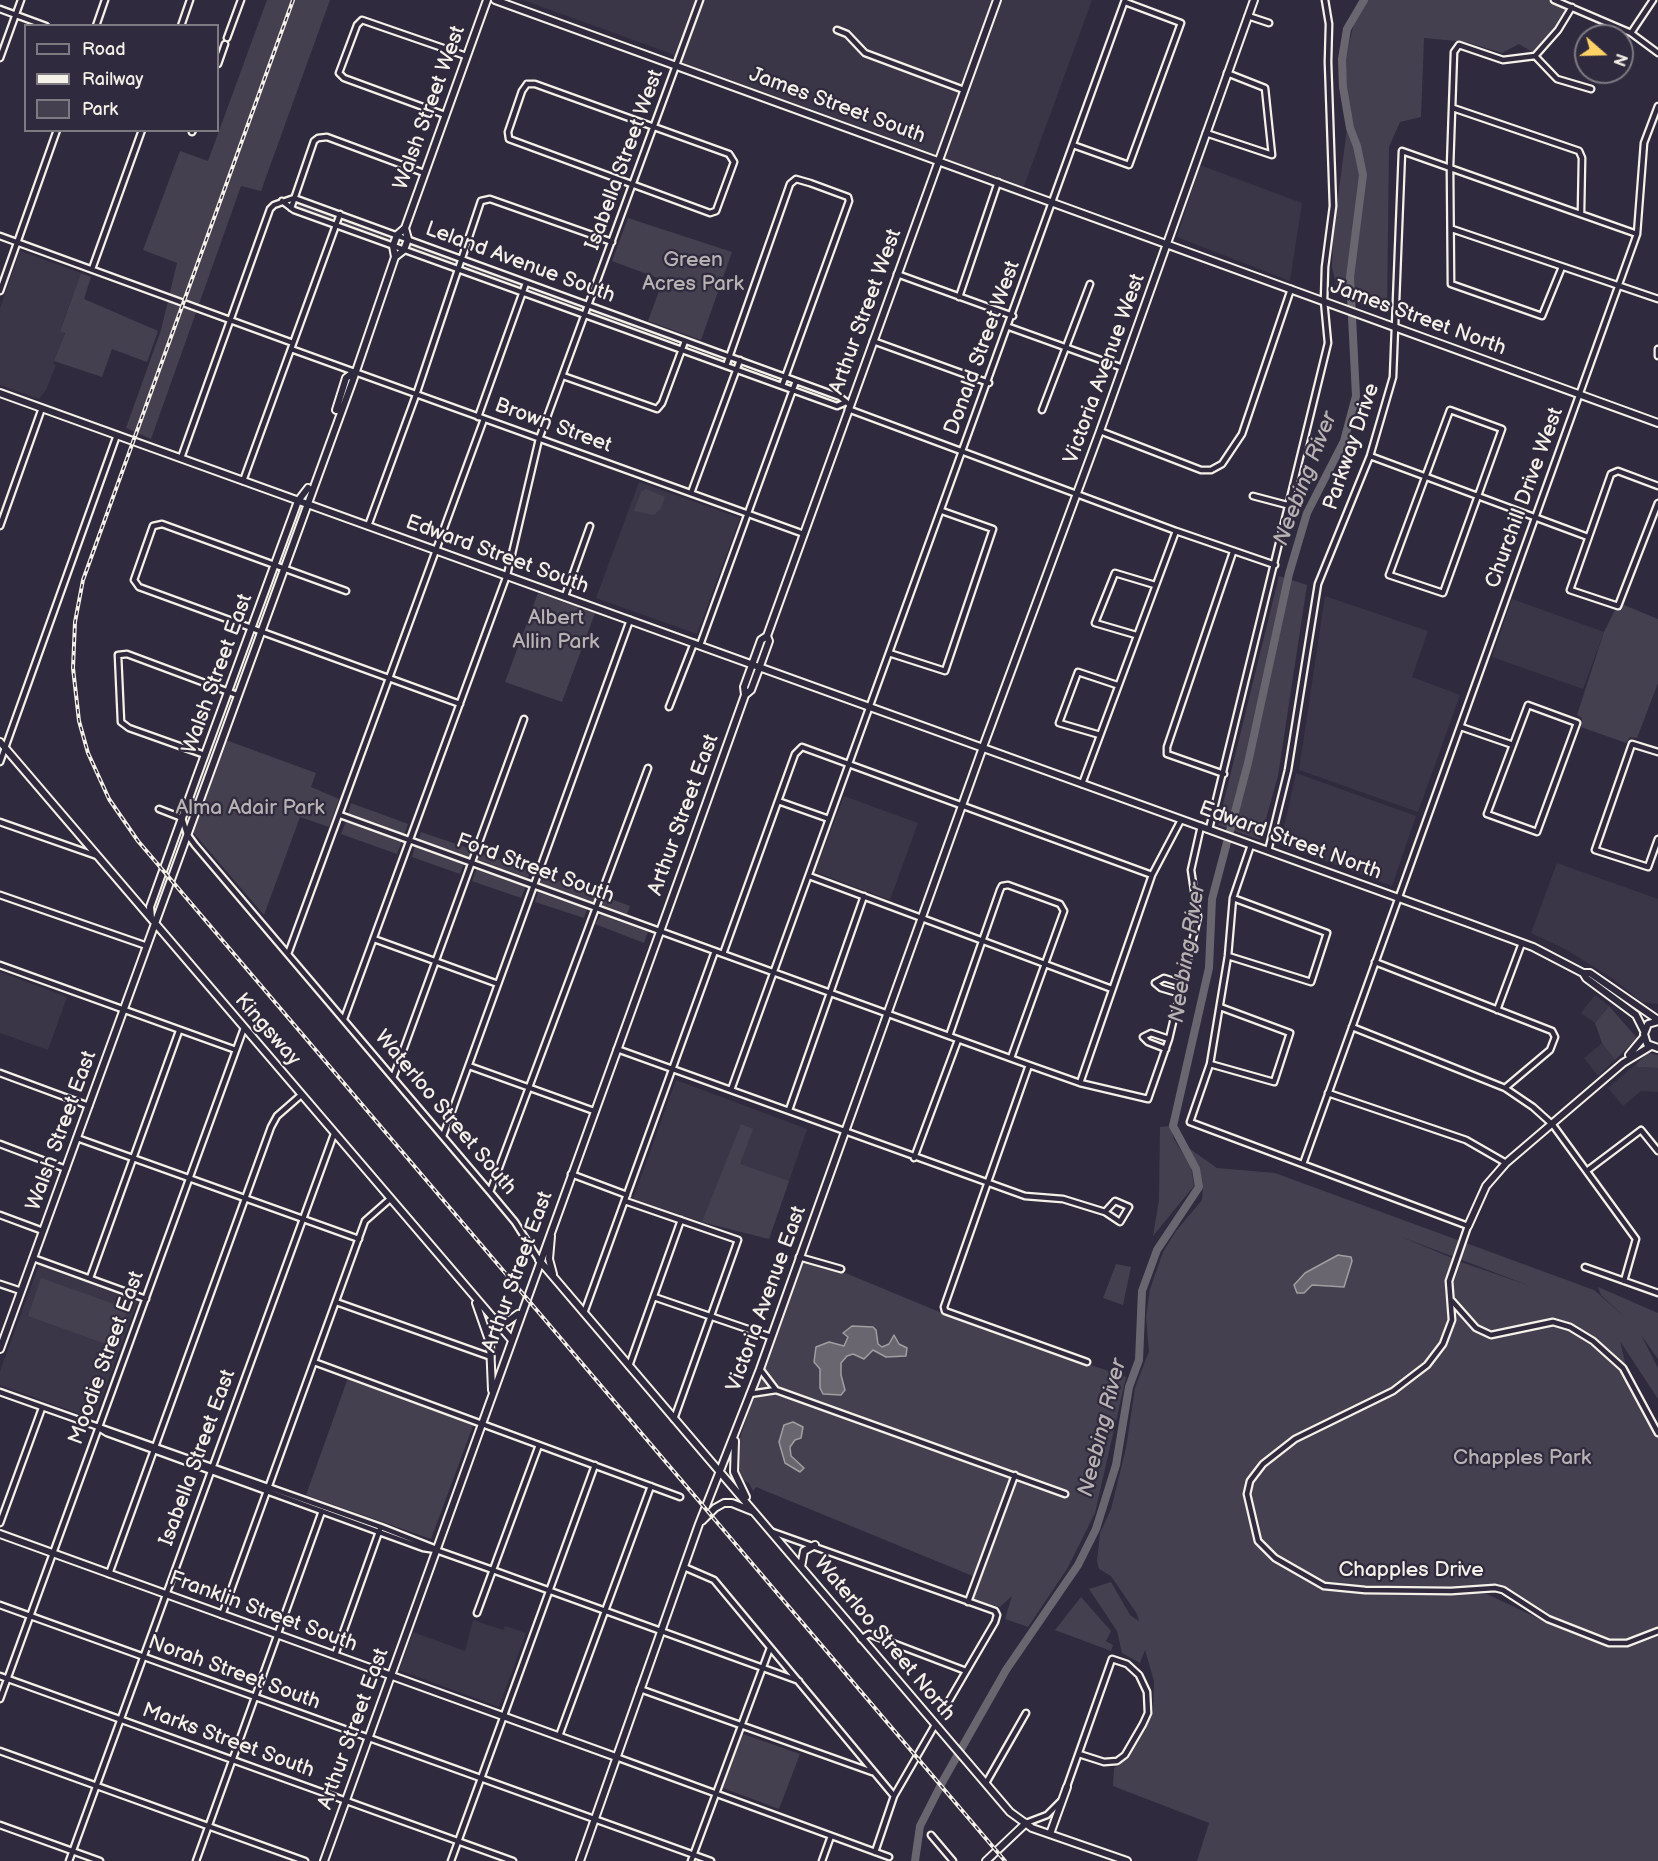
<!DOCTYPE html>
<html>
<head>
<meta charset="utf-8">
<style>
	body { margin:0 }
	#map { position:relative; width:1658px; height:1861px; overflow:hidden; background:#2f2a3d; font-family:"Balsamiq Sans",sans-serif }
	canvas { display:block }
	.legend { position:absolute; left:24px; top:24px; width:195px; height:108px; box-sizing:border-box; background:#2f2a3d; border:2px solid #7e7a81; margin:0; padding:8px 10px; list-style:none; font-size:18px; color:#f4f1e8 }
	.legend li { display:flex; align-items:center; gap:12px; height:30px }
	.legend b { width:30px; border:2px solid #7e7a81 }
	.north { position:absolute; left:1574px; top:24px; width:60px; height:60px; box-sizing:border-box; background:#2f2a3d; border:2px solid #7e7a81; border-radius:50%; rotate:110deg; font-size:16px; font-weight:700; line-height:24px; text-align:center; color:#f4f1e8 }
	.north::after { content:''; display:block; margin:auto; width:21px; height:27px; background:#ffd166; clip-path:polygon(50% 0,100% 100%,50% 72%,0 100%) }
</style>
</head>
<body>
<div id="map">
<canvas width="1658" height="1861"></canvas>
<ul class="legend">
<li><b style="height:8px;background:#2f2a3d"></b>Road</li>
<li><b style="height:8px;background:#f4f1e8"></b>Railway</li>
<li><b style="height:16px;background:#454050"></b>Park</li>
</ul>
<div class="north">N</div>
</div>
<script>
const ctx = document.querySelector('canvas').getContext('2d');
ctx.lineJoin = 'round';
function fillPath(path, color) {
  ctx.fillStyle = color;
  ctx.fill(path, 'evenodd');
}
function poly(rows) {
  const path = new Path2D();
  for (const r of rows) {
    path.moveTo(r[0], r[1]);
    for (let i = 2; i < r.length; i += 2) path.lineTo(r[i], r[i + 1]);
  }
  return path;
}
function trace(path, color, width, dash) {
  ctx.strokeStyle = color;
  ctx.lineWidth = width;
  ctx.lineCap = dash ? 'butt' : 'round';
  ctx.setLineDash(dash || []);
  ctx.stroke(path);
}
function label(font, color, halo, rows, align = 'center') {
  ctx.font = font + ' "Balsamiq Sans",sans-serif';
  ctx.lineWidth = 4.5;
  ctx.setLineDash([]);
  ctx.textBaseline = 'middle';
  ctx.strokeStyle = halo;
  ctx.fillStyle = color;
  for (const [text, x, y, turn = 0] of rows) {
    ctx.save();
    ctx.translate(x, y);
    ctx.rotate((+turn || 0) * Math.PI / 180);
    ctx.textAlign = isNaN(turn) ? turn : align;
    if (halo) ctx.strokeText(text, 0, 0);
    ctx.fillText(text, 0, 0);
    ctx.restore();
  }
}
fillPath(poly([
	[523,0,1092,0,1020,197,682,69,672,54],
	[1200,165,1302,203,1290,281,1177,237],
	[20,251,81,273,60,330,65,332,53,364,56,365,46,390,39,399,0,385,0,308],
	[639,482,740,518,697,634,596,598],
	[1325,596,1428,631,1412,677,1460,695,1418,812,1299,770],
	[1512,599,1604,632,1583,689,1492,657],
	[1296,773,1416,816,1392,886,1280,845],
	[844,796,918,823,890,900,815,872],
	[1557,863,1658,899,1658,1004,1642,1002,1612,978,1565,949,1531,933],
	[0,972,67,997,48,1050,0,1033],
	[1595,995,1609,1006,1595,1023,1581,1013],
	[1602,1043,1615,1060,1598,1076,1584,1058],
	[1636,1064,1638,1067,1658,1068,1658,1092,1641,1091,1623,1106,1608,1088],
	[676,1080,807,1129,769,1239,702,1222,633,1199],
	[39,1265,138,1300,94,1419,0,1385,0,1371],
	[473,1620,503,1630,505,1626,526,1633,499,1707,399,1670,413,1632,465,1651]
]), '#3b3647');
fillPath(poly([
	[267,0,330,0,261,191,241,186,151,439,126,428,161,330,177,263,143,250,180,151,208,161],
	[1360,0,1548,0,1565,10,1551,35,1534,53,1519,44,1502,53,1466,42,1424,38,1421,117,1400,122,1389,147,1387,310,1359,304,1338,292,1332,267,1333,236,1349,113,1345,59],
	[297,202,334,215,335,217,331,221,297,208],
	[628,218,732,252,701,340,648,321,663,280,612,261],
	[347,219,391,235,392,240,388,242,344,225,343,220],
	[410,244,455,260,457,263,453,264,411,249],
	[466,265,519,283,520,286,518,287,467,269],
	[81,273,91,277,84,299,158,331,147,362,112,349,102,377,54,361,65,333,60,331],
	[532,287,581,305,583,308,580,310,531,292,529,290],
	[593,310,678,340,679,344,593,315],
	[646,489,665,497,661,508,654,515,634,511,641,492],
	[1279,576,1307,585,1278,776,1260,840,1218,825],
	[538,593,595,613,562,702,505,682],
	[1624,605,1658,619,1658,683,1637,738,1630,737,1626,743,1581,727,1582,718,1577,715,1604,632,1615,610],
	[231,697,190,814,187,816,230,698],
	[223,739,316,773,311,787,339,799,329,827,300,817,264,915,192,831],
	[351,803,408,824,404,835,348,814],
	[346,821,402,841,397,854,341,834],
	[421,832,471,849,469,857,419,839],
	[415,846,464,863,460,874,412,857],
	[480,853,531,871,528,878,478,860],
	[477,868,526,886,521,898,472,881],
	[542,875,597,894,594,902,539,883],
	[538,892,587,909,584,918,535,902],
	[606,897,630,906,627,914,602,905],
	[601,915,648,932,644,943,595,924],
	[1609,1006,1637,1038,1615,1060,1602,1043,1595,1023],
	[1648,1053,1658,1055,1658,1068,1638,1067,1636,1064],
	[741,1124,753,1129,740,1164,789,1181,769,1239,702,1222],
	[1170,1126,1174,1139,1191,1167,1194,1186,1153,1236,1159,1200,1160,1127],
	[1183,1144,1217,1168,1275,1173,1594,1290,1627,1319,1601,1295,1598,1287,1658,1313,1658,1359,1641,1335,1658,1368,1658,1399,1620,1341,1631,1387,1644,1416,1658,1437,1658,1628,1648,1633,1626,1641,1605,1639,1544,1614,1497,1585,1441,1588,1346,1587,1314,1580,1273,1553,1261,1541,1250,1498,1250,1487,1266,1464,1301,1439,1307,1431,1269,1454,1249,1476,1244,1492,1257,1544,1281,1564,1321,1588,1349,1592,1487,1594,1552,1625,1613,1646,1631,1645,1658,1634,1658,1861,1197,1861,1209,1823,1113,1786,1114,1768,1129,1758,1153,1712,1154,1681,1145,1650,1140,1663,1122,1653,1117,1631,1089,1589,1111,1582,1130,1615,1139,1621,1137,1614,1111,1576,1099,1569,1097,1561,1100,1533,1111,1509,1126,1448,1135,1388,1149,1351,1146,1317,1150,1289,1163,1252,1176,1231,1202,1200,1203,1188,1199,1187,1196,1169],
	[1399,1236,1530,1286,1461,1262,1451,1290,1454,1311,1453,1328,1449,1339,1435,1360,1422,1372,1392,1389,1434,1353,1449,1325,1445,1290,1452,1258],
	[803,1260,838,1270,959,1320,1126,1377,1095,1513,1067,1569,1028,1627,1005,1619,1012,1596,1000,1607,973,1600,980,1579,756,1487,753,1491,749,1483,729,1473,753,1397],
	[1116,1264,1131,1267,1123,1305,1103,1298],
	[41,1278,128,1309,114,1347,28,1316],
	[348,1378,474,1423,431,1539,306,1495],
	[1081,1597,1111,1631,1106,1641,1113,1645,1111,1651,1055,1630],
	[743,1734,800,1754,779,1809,723,1788]
]), '#454050');
const water = poly([
	[1338,1255,1351,1257,1352,1261,1344,1287,1312,1285,1304,1293,1297,1293,1294,1285,1305,1273,1338,1255],
	[852,1326,873,1327,876,1330,878,1344,882,1347,889,1344,894,1335,899,1344,907,1348,906,1356,886,1357,873,1350,864,1359,853,1354,847,1356,841,1363,841,1375,845,1390,841,1395,823,1394,820,1388,820,1369,814,1362,816,1347,829,1342,844,1346,848,1337,843,1333,852,1326],
	[793,1422,803,1427,801,1438,795,1440,790,1447,791,1456,804,1468,800,1472,785,1463,779,1442,784,1425,793,1422]
]);
fillPath(water, '#6a6670');
trace(water, '#a19ea0', 1.5);
trace(poly([
	[915,1861,920,1826,944,1779,1006,1670,1078,1565,1096,1529,1116,1465,1129,1387,1139,1360,1142,1291,1157,1250,1199,1187,1196,1169,1173,1126,1209,968,1212,899,1248,763,1289,574,1307,513,1344,441,1356,396,1350,277,1363,175,1357,146,1350,128,1343,87,1342,59,1347,29,1364,0]
]), '#6a6670', 8);
const street = poly([
	[1554,0,1631,33,1658,53],
	[0,9,46,26],
	[1248,16,1269,23],
	[96,26,105,0],
	[181,26,190,0],
	[837,30,847,34,865,53,964,90],
	[1631,33,1653,0],
	[227,38,241,0],
	[1535,56,1557,79,1591,89],
	[0,58,21,0],
	[218,64,225,44],
	[527,84,535,84,729,154,734,162,716,211,710,213,509,139,508,132,522,91,527,84],
	[1453,108,1579,151,1582,158,1581,212],
	[445,115,344,78,339,73,357,25,362,20,466,56],
	[192,132,193,130],
	[1206,133,1272,155,1265,88,1227,73],
	[1073,145,1129,165,1181,23,1125,2],
	[282,201,294,210,682,350,837,406,844,403],
	[291,208,314,141,318,138,327,137,424,173],
	[1452,229,1658,299],
	[0,236,293,343],
	[1562,267,1542,316,1451,284,1450,167,1454,52,1459,45,1503,60,1535,56,1558,30,1572,7],
	[92,269,142,130],
	[897,274,1013,316],
	[0,291,57,130],
	[959,297,998,182],
	[1009,327,1123,368],
	[873,341,989,383],
	[291,349,804,534],
	[1658,349,1658,356],
	[726,366,790,184,796,179,810,183,848,197,849,201,782,386],
	[563,376,657,409,662,403,685,341],
	[848,409,1176,531,1275,565],
	[1042,410,1090,284],
	[1450,410,1502,429,1443,593,1389,575,1450,410],
	[478,417,526,283],
	[1100,431,1201,470,1211,470,1222,464,1242,434,1291,289],
	[1370,456,1588,537],
	[181,458,270,209,274,205,294,198,840,397,850,405],
	[243,481,340,214],
	[1658,486,1618,471,1611,474,1570,590,1618,606,1658,503],
	[691,493,740,360],
	[1253,496,1287,505],
	[0,526,42,408],
	[368,526,416,395,481,201,490,199,612,242],
	[346,591,162,524,153,526,134,580,139,587,460,704],
	[565,596,590,526],
	[1136,635,1095,623,1115,573,1155,585],
	[700,645,796,381],
	[889,653,945,671,993,529,942,511],
	[1528,705,1577,723,1537,832,1487,814,1528,705],
	[669,707,694,643],
	[1461,727,1513,745],
	[1100,735,1059,723,1078,672,1117,685],
	[1658,752,1632,744,1595,850,1648,867,1658,839],
	[205,755,129,728,121,722,118,655,127,654,237,695],
	[0,762,117,435],
	[1224,774,1167,754,1167,747,1233,552],
	[1082,784,1176,531],
	[778,801,829,819],
	[159,809,182,818,187,834,195,845,490,1192,515,1222,539,1260],
	[340,815,1029,1065,1080,1083,1148,1099,1169,1039,1198,917,1191,870,1201,826],
	[0,822,97,856],
	[1209,829,1328,343,1324,301,1325,267,1333,206,1328,62,1329,24,1325,0],
	[1251,845,1233,898,1228,956,1210,1064,1190,1122,1468,1226,1449,1281,1452,1320,1443,1344,1427,1365,1393,1391,1295,1439,1263,1464,1250,1481,1247,1494,1258,1541,1275,1558,1324,1586,1365,1590,1451,1591,1495,1588,1503,1590,1548,1619,1609,1643,1627,1643,1658,1631],
	[1268,851,1288,770,1318,584,1370,456,1393,377,1402,151,1637,234],
	[809,876,1112,989],
	[0,895,147,946],
	[374,939,498,984],
	[288,954,484,419],
	[723,954,795,754,802,747,1152,875],
	[1228,956,1311,982,1327,933,1233,898],
	[1375,962,1552,1031,1555,1037,1550,1050,1505,1088],
	[0,965,236,1050],
	[1181,994,1161,988,1155,983,1164,978,1183,984],
	[1497,1010,1522,943],
	[344,1019,507,575,539,439,700,0],
	[1352,1027,1505,1088,1533,1107,1553,1125,1636,1239,1624,1281],
	[949,1036,1000,890,1002,886,1008,885,1060,904,1064,911,1011,1058],
	[617,1049,1025,1196,1063,1199,1105,1212,1115,1201,1129,1207,1120,1222,1105,1212],
	[1166,1049,1148,1042,1143,1037,1151,1033,1169,1039],
	[1210,1064,1274,1082,1290,1033,1220,1007],
	[1029,1065,944,1307,945,1311,1087,1362],
	[469,1066,594,1111],
	[0,1073,89,1106],
	[393,1078,524,719],
	[1080,1083,1152,875,1181,820],
	[731,1090,1125,0],
	[1328,1093,1466,1140,1506,1163],
	[789,1110,864,896],
	[443,1136,630,620],
	[77,1138,359,1239],
	[0,1144,66,1169],
	[914,1158,958,1040],
	[1303,1164,1637,234,1644,143,1658,106],
	[1588,1170,1641,1130,1658,1151],
	[571,1174,627,1195],
	[490,1192,648,768],
	[625,1201,738,1240,674,1419],
	[0,1215,43,1231],
	[799,1257,841,1269],
	[33,1258,146,1299],
	[1585,1267,1658,1293],
	[90,1278,179,1031],
	[0,1284,21,1291],
	[654,1297,771,1337],
	[1452,1301,1476,1328,1491,1335,1553,1322,1570,1327,1593,1341,1623,1368,1658,1433],
	[336,1302,491,1357],
	[584,1313,715,951],
	[314,1362,680,1497],
	[629,1366,681,1220],
	[760,1369,776,1390],
	[0,1392,381,1527,434,1548],
	[750,1394,776,1390,1065,1494],
	[99,1428,107,1433,423,1548,436,1550,487,1568,799,1681],
	[0,1523,42,1408],
	[770,1531,995,1611,997,1615,995,1622,943,1711],
	[684,1567,714,1580,894,1796],
	[109,1574,271,1127,277,1116,301,1095],
	[968,1602,1015,1475],
	[0,1605,711,1861],
	[477,1613,539,1445],
	[222,1615,365,1221,390,1199],
	[861,1639,869,1634,966,1671],
	[335,1655,380,1529],
	[0,1676,513,1861],
	[640,1689,872,1772],
	[0,1699,244,1028],
	[559,1736,651,1486],
	[0,1751,305,1861],
	[616,1757,889,1857],
	[986,1783,1026,1713],
	[1066,1789,1112,1659,1127,1664,1139,1675,1147,1692,1148,1713,1143,1724,1125,1755,1117,1761,1104,1762,1079,1754],
	[1026,1823,1047,1815,1060,1802],
	[0,1825,100,1861],
	[931,1835,953,1861],
	[875,1852,894,1796,935,1725],
	[69,1861,334,1134],
	[196,1861,322,1511],
	[451,1861,595,1465],
	[691,1861,770,1648],
	[822,1861,831,1836]
]);
const secondary = poly([
	[495,0,1658,423],
	[405,228,408,239,404,250,395,257,393,246,397,235,405,228,487,0],
	[0,393,1468,923,1533,947,1583,973,1590,973,1658,1020],
	[336,410,346,378,354,372],
	[745,695,751,690,760,666,769,641,767,636,997,0],
	[0,742,511,1339],
	[151,918,150,907,196,779,298,501,308,488],
	[1583,973,1586,978,1636,1015,1644,1031],
	[1658,1021,1648,1024,1644,1034,1647,1044,1658,1048],
	[1629,1055,1644,1037],
	[1468,1226,1486,1186,1506,1163,1623,1063,1651,1046],
	[551,1236,549,1259,553,1274],
	[539,1260,1010,1812,1032,1828,1127,1861],
	[476,1303,490,1343,492,1390],
	[496,1318,507,1322,518,1314],
	[0,1349,353,380,395,257],
	[735,1441,734,1472,746,1497],
	[702,1521,715,1508,724,1503,732,1503,752,1511],
	[0,1534,616,1757],
	[801,1567,804,1551,815,1545],
	[1050,1834,1067,1787],
	[324,1861,691,846,745,695,744,687,761,640,767,636],
	[580,1861,699,1524,760,1369,983,747,1100,431,1254,0],
	[986,1861,1026,1823]
]);
trace(street, '#f4f1e8', 9);
trace(secondary, '#f4f1e8', 10);
trace(street, '#2f2a3d', 4.5);
trace(secondary, '#2f2a3d', 6);
const rail = poly([
	[293,0,83,580,75,622,73,668,79,721,88,753,109,799,138,841,1005,1861]
]);
trace(rail, '#f4f1e8', 4);
trace(rail, '#2f2a3d', 1.5, [4.5]);
label('21px', '#f4f1e8', '#2f2a3d', [
	["James Street South",837,106,20],
	["Walsh Street West",430,108,-70],
	["Isabella Street West",625,160,-70],
	["Leland Avenue South",520,263,20],
	["Arthur Street West",866,312,-70],
	["James Street North",1418,318,20],
	["Donald Street West",983,348,-70],
	["Victoria Avenue West",1105,369,-70],
	["Brown Street",553,426,20],
	["Parkway Drive",1352,447,-71],
	["Churchill Drive West",1525,498,-70],
	["Edward Street South",497,555,20],
	["Walsh Street East",218,674,-70],
	["Arthur Street East",684,815,-70],
	["Edward Street North",1290,841,20],
	["Ford Street South",535,869,20],
	["Kingsway",267,1030,49],
	["Waterloo Street South",445,1113,50],
	["Walsh Street East",62,1131,-70],
	["Arthur Street East",518,1272,-70],
	["Victoria Avenue East",767,1299,-70],
	["Moodie Street East",107,1358,-70],
	["Isabella Street East",198,1458,-70],
	["Chapples Drive",1411,1571],
	["Franklin Street South",263,1612,20],
	["Waterloo Street North",884,1639,50],
	["Norah Street South",234,1673,20],
	["Arthur Street East",354,1729,-70],
	["Marks Street South",228,1741,20]
]);
label('21px', '#b7b3b3', '#2f2a3d', [
	["Green",693,261],
	["Acres Park",693,285],
	["Albert",556,619],
	["Allin Park",556,643],
	["Alma Adair Park",250,809],
	["Chapples Park",1522,1459]
]);
label('italic 22px', '#b6b2b2', '#2f2a3d', [
	["Neebing River",1306,479,-69],
	["Neebing River",1188,953,-81],
	["Neebing River",1103,1428,-76]
]);
</script>
</body>
</html>
